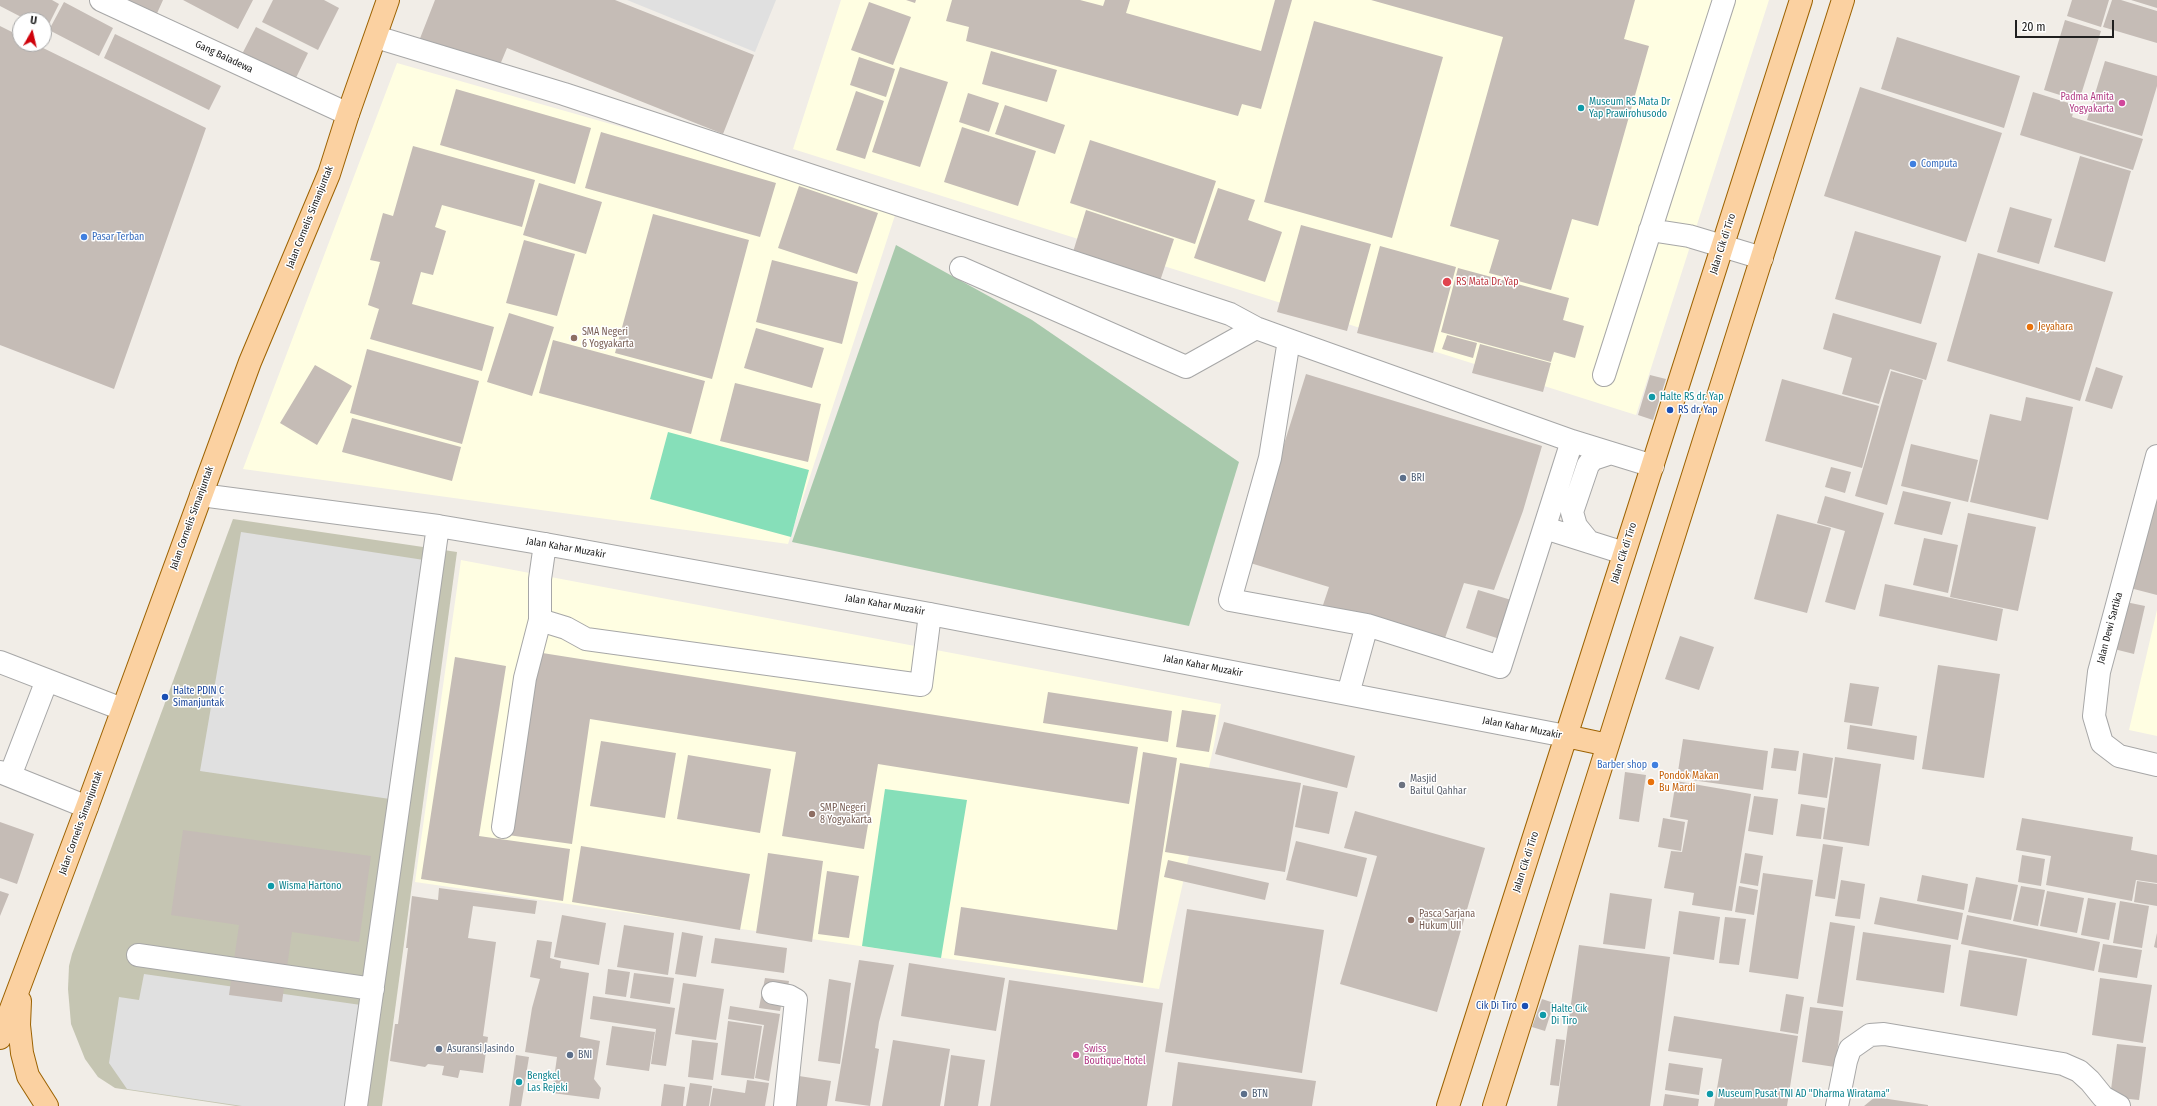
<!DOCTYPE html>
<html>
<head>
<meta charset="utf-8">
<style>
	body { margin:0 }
	#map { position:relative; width:2157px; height:1106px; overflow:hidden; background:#f1ede7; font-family:"Fira Sans Condensed",sans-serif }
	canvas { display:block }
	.north { position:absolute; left:12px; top:12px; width:40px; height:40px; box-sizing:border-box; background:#fff; border:1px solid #a6a6a6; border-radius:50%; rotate:8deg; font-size:11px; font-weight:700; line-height:16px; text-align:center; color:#202020 }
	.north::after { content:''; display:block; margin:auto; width:14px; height:18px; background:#cf010a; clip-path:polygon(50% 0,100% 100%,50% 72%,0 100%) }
	.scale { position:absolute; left:2015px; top:20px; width:99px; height:18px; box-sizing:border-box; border:2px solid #202020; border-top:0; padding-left:5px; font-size:12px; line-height:14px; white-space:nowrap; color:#202020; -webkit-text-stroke:3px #fff; paint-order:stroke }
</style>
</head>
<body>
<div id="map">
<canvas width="2157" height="1106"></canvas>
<div class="north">U</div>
<div class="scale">20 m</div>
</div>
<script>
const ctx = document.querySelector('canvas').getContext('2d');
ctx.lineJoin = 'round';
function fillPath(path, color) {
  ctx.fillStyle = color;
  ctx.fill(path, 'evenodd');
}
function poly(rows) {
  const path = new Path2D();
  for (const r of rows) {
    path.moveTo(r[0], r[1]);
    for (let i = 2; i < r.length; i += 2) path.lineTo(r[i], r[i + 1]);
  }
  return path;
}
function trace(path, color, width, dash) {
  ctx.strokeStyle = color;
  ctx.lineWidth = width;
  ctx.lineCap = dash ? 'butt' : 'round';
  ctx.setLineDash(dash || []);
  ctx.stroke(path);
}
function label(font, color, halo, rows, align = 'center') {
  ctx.font = font + ' "Fira Sans Condensed",sans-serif';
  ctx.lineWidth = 3;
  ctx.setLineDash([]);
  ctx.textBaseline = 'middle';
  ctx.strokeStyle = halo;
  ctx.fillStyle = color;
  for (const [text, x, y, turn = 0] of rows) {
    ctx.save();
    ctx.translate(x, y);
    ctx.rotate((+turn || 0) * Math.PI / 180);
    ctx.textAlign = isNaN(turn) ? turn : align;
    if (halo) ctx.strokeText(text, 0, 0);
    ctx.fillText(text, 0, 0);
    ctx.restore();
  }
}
fillPath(poly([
	[841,0,1769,0,1636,415,793,149],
	[397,63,898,206,788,544,243,469],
	[461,560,1221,704,1214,745,1159,989,415,882],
	[2157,610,2157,736,2129,730]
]), '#fffee2');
fillPath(poly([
	[233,519,457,552,382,1106,236,1106,115,1088,98,1077,85,1059,71,1024,68,989,69,966,72,954]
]), '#c5c5b2');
fillPath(poly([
	[896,245,1032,320,1239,462,1189,626,792,542]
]), '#a8c9ac');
fillPath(poly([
	[668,432,809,470,791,537,650,499],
	[885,789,967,800,941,958,862,946]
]), '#86dfb9');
fillPath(poly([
	[627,0,776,0,755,52],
	[241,532,424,560,390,799,200,771],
	[144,974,361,1005,348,1106,242,1106,127,1089,109,1063,119,997,139,1000]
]), '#e0e0e0');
fillPath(poly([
	[0,0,52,0,59,4,46,30,44,29,44,20,27,20,0,6],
	[112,0,163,0,154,20],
	[183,0,253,0,238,29],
	[273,0,324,0,339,8,318,50,262,22],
	[435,0,615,0,754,55,723,134,507,48,497,72,419,41],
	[906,0,916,0,915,3],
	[952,0,1080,0,1103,6,1105,0,1130,0,1126,13,1261,51,1275,0,1292,0,1261,109,1242,104,1238,116,966,41,969,27,946,21],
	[1371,0,1635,0,1624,39,1649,46,1598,226,1572,219,1551,290,1489,273,1499,240,1450,226,1503,37],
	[2072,0,2109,0,2101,27,2067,16],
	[2112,0,2121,0,2157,11,2157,43,2103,27],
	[2131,0,2157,0,2157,8],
	[64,2,113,28,99,56,49,30],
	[869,2,911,17,893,65,851,50],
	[2065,20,2101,31,2079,101,2044,90],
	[1314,21,1443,57,1392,238,1264,202],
	[0,26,20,36,20,44,35,44,206,128,114,389,0,345],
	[256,27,308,53,293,84,240,58],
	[115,34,221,86,209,110,104,58],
	[1897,37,2020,76,2004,128,1881,89],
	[991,51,1057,70,1047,102,982,84],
	[859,57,895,69,886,97,850,85],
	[2105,61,2157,76,2157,86,2142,136,2087,120],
	[900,67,948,82,920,167,872,152],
	[1860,87,2002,133,1966,242,1824,196],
	[456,89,591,128,575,184,440,145],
	[856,91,884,101,865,159,836,150],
	[2033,92,2075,105,2072,117,2143,139,2133,170,2020,135],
	[968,93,999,103,989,132,959,122],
	[1005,105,1065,125,1055,154,995,134],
	[962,127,1036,151,1018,206,944,182],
	[601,132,776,183,760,237,585,188],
	[1090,140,1216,181,1195,244,1070,203],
	[413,146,535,180,522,227,442,205,435,227,446,231,433,275,421,272,412,304,494,327,482,371,370,339,379,309,368,305,380,262,370,260,383,213,393,216],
	[2080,156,2131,171,2105,262,2054,247],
	[539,183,602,202,586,254,523,235],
	[799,186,878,213,857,274,778,248],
	[1218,188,1255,200,1248,220,1282,232,1265,282,1194,258],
	[2010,207,2052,219,2039,264,1997,252],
	[1086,210,1174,239,1160,281,1073,252],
	[653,214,749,240,712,379,615,353],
	[1301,225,1371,244,1347,331,1277,312],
	[1855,231,1941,256,1921,324,1835,299],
	[524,240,575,254,557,316,506,303],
	[1380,246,1456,267,1433,353,1357,333],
	[1978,253,2113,292,2080,401,1947,361],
	[772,260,858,282,842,344,756,322],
	[1458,268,1569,298,1563,320,1584,326,1575,358,1554,352,1551,362,1441,332],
	[509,313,554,327,532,396,487,382],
	[1833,313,1937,343,1926,380,1890,369,1879,404,1842,394,1852,358,1823,349],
	[756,328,824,348,812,388,744,368],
	[1447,335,1477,343,1473,358,1442,349],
	[553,340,705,381,691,434,539,393],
	[1480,344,1551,363,1543,392,1472,373],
	[367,349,479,381,462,444,350,413],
	[315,365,352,386,317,445,280,423],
	[2096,367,2123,376,2112,409,2085,401],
	[1891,371,1923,380,1887,505,1855,496],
	[1306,374,1542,446,1523,511,1494,590,1464,583,1444,641,1323,605,1329,587,1247,562],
	[1650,375,1666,379,1653,420,1638,415],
	[1782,379,1879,406,1862,468,1765,441],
	[735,383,821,404,808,462,720,441],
	[2026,397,2073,407,2048,520,1970,502,1990,414,2021,421],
	[352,418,461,447,452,481,342,452],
	[1911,444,1978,460,1968,502,1901,486],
	[1831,467,1851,472,1845,493,1825,487],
	[2157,475,2157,595,2130,588],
	[1903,491,1951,502,1942,535,1894,524],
	[1825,496,1884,513,1855,610,1825,602,1845,531,1817,523],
	[1968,513,2036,527,2018,611,1950,597],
	[1777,514,1831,528,1807,613,1754,599],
	[1924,538,1958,545,1948,593,1913,585],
	[1885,584,2003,609,1997,641,1879,616],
	[1478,590,1518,602,1506,641,1466,628],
	[2121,601,2145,606,2134,654,2110,648],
	[1680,636,1714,647,1699,690,1665,679],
	[536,652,1138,747,1129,804,878,764,864,849,782,836,796,752,590,719,572,844,508,835],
	[455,657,506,666,479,836,570,849,563,901,421,879],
	[1938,665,2000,674,1984,778,1922,769],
	[1850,683,1879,687,1872,726,1844,722],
	[1048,692,1172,711,1168,742,1043,723],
	[1182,710,1216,715,1209,752,1176,747],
	[1224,722,1355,756,1347,788,1215,754],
	[1850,725,1917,736,1914,760,1847,749],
	[1683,739,1768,751,1763,790,1677,778],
	[601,741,676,753,665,818,590,806],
	[1774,748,1799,751,1796,771,1771,768],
	[1143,752,1177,758,1143,983,954,955,961,907,1117,930],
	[1803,753,1833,758,1827,798,1798,794],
	[688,755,771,769,760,833,677,819],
	[1835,757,1881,764,1869,846,1823,839],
	[1180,763,1301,783,1285,872,1165,852],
	[1625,772,1646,775,1639,822,1619,819],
	[1676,781,1751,794,1732,911,1692,905,1694,893,1664,888,1671,851,1682,852,1688,820,1670,817],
	[1303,785,1338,792,1329,834,1295,827],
	[1754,796,1778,799,1773,835,1748,831],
	[1801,804,1825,808,1821,839,1796,836],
	[1355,811,1485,848,1437,1012,1340,984,1377,856,1344,848],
	[1663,818,1685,822,1681,851,1658,847],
	[2022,818,2133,837,2131,850,2157,855,2157,883,2136,880,2132,901,2046,885,2051,856,2016,850],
	[0,822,34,834,17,884,0,878],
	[183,830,371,856,359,942,292,932,282,1002,229,995,239,925,171,915],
	[1296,841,1367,858,1357,897,1286,880],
	[1823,844,1843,847,1835,899,1815,896],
	[581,846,750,874,740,930,572,902],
	[768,853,823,861,812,942,756,933],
	[1745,853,1763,856,1758,886,1740,883],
	[2022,855,2045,859,2041,886,2018,882],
	[1168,860,1269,883,1265,900,1164,877],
	[827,871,859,876,849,938,818,934],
	[1763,873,1813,880,1798,979,1749,972],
	[1922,875,1968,884,1964,910,1917,901],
	[1976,877,2018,885,2011,920,1968,912],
	[1841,880,1865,884,1860,919,1835,916],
	[2137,881,2157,884,2157,906,2134,902],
	[1739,886,1758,890,1754,915,1735,912],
	[2021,886,2045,890,2038,926,2013,921],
	[439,888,537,901,535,914,473,906,468,938,496,942,483,1036,488,1037,483,1073,460,1070,458,1078,442,1075,444,1066,428,1064,425,1067,390,1061,395,1024,398,1024,408,948,406,948,412,896,438,900],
	[0,891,9,894,0,916],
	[2047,891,2084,898,2077,933,2040,926],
	[1610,893,1652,899,1645,949,1603,944],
	[1880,897,1963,913,1958,940,1874,924],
	[2088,898,2116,903,2109,940,2081,935],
	[2120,901,2149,906,2142,948,2113,943],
	[1187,909,1324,930,1302,1073,1165,1052],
	[1679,911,1720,917,1714,960,1673,954],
	[562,915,606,923,599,965,554,957],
	[1967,915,2100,942,2094,971,1961,944],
	[1725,917,1746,919,1739,965,1719,963],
	[1830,922,1855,926,1843,1007,1817,1003],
	[624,925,674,933,668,975,617,967],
	[682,932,703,936,696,977,675,974],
	[1863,932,1951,945,1944,993,1856,980],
	[2157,933,2157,948,2154,947],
	[715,938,787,948,784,973,711,963],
	[537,940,552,942,550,958,561,961,560,968,589,973,580,1037,600,1041,594,1079,601,1088,599,1099,552,1093,557,1057,525,1052,532,1008,540,979,530,977],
	[2103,944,2142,950,2137,978,2098,972],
	[1579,945,1670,957,1650,1106,1557,1106],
	[1969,950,2027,959,2017,1016,1960,1006],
	[859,960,894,965,879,1022,875,1048,879,1049,870,1106,835,1101],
	[909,963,1005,978,996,1031,901,1016],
	[608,969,630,972,626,997,605,994],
	[634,973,674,978,670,1004,630,998],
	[765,978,789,981,787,992,763,988],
	[2100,978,2152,985,2143,1043,2092,1035],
	[829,979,851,983,840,1064,818,1061],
	[1009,980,1163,1003,1147,1106,990,1106],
	[683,983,724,989,716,1040,675,1034],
	[762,992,783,996,780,1011,759,1008],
	[1786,994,1804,997,1798,1034,1780,1031],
	[593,996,675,1008,666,1066,651,1064,656,1029,590,1019],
	[1542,999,1554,1003,1545,1031,1532,1027],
	[730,1006,780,1014,769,1081,755,1078,764,1025,728,1019],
	[1810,1007,1843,1011,1835,1067,1802,1062],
	[1674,1016,1798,1036,1787,1106,1714,1106,1722,1059,1668,1051],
	[728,1021,762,1026,754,1079,721,1075],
	[612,1026,655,1032,649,1071,606,1065],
	[1556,1039,1565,1040,1559,1086,1550,1085],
	[692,1040,718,1043,713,1080,688,1077],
	[893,1040,950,1049,940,1106,882,1106],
	[2117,1044,2146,1047,2139,1100,2110,1097],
	[516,1055,529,1057,521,1106,509,1106],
	[951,1055,985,1060,978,1106,944,1106],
	[1178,1062,1316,1081,1312,1106,1172,1106],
	[1669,1063,1703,1068,1699,1095,1665,1090],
	[799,1076,831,1081,827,1106,795,1106],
	[747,1080,769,1083,765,1106,710,1106,713,1088,745,1093],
	[690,1083,712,1086,709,1106,686,1106],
	[664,1084,685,1087,683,1106,661,1106],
	[1665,1094,1699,1099,1698,1106,1663,1106],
	[1875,1097,1928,1105,1928,1106,1864,1106]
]), '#c5bcb6');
const minor = poly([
	[101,0,348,114],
	[376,37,564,94,1230,314,1256,328,1289,340,1572,441,1653,466],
	[1650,230,1689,236,1762,258],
	[961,268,1186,367,1256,328],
	[1289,340,1270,458,1230,600,1367,625,1500,667,1572,441],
	[1604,375,1724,0],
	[2157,456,2099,672,2094,716,2102,743,2119,756,2157,765],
	[201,495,438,526,545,544,930,614,1566,736],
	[1545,528,1624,553],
	[1589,542,1576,526,1572,512,1588,465,1593,459,1611,453],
	[545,544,540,579,540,620,566,628,586,639,921,685,930,614],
	[0,662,122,709],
	[1348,694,1367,625],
	[0,772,87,807],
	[10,776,47,680],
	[503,827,525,678,540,620],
	[138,955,373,989],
	[773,993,789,996,796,1000,785,1106],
	[356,1106,438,526],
	[1837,1106,1846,1061,1850,1049,1870,1035,1884,1034,2063,1064,2079,1071,2090,1081,2103,1097,2119,1106]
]);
const major = poly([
	[1566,736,1608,745],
	[20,1001,19,1025,22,1053,28,1076,47,1106],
	[0,1038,87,807,250,362,329,174,348,114,388,0],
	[1448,1106,1801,0],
	[1494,1106,1843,0]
]);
trace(minor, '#a7a7a7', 24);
trace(major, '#9c6201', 24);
trace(minor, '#fff', 22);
trace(major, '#fbd1a1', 22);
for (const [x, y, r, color] of [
	[2122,103,4,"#d1479c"],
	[1581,108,4,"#0f9aa8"],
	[1913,164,4,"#3f7fe0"],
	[84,237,4,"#3f7fe0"],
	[1447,282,5,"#e0444e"],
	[2030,327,4,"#e8710a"],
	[574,338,4,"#8d6e63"],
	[1652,397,4,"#0f9aa8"],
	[1670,410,4,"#1a4fb4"],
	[1403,478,4,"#5c6f8a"],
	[165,697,4,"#1a4fb4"],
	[1655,765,4,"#3f7fe0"],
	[1651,782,4,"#e8710a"],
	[1402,785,4,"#6b7280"],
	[812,814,4,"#8d6e63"],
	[271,886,4,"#0f9aa8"],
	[1411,920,4,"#8d6e63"],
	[1525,1006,4,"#1a4fb4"],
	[1543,1015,4,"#0f9aa8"],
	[439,1049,4,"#5c6f8a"],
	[570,1055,4,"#5c6f8a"],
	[1076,1055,4,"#d1479c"],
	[519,1082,4,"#0f9aa8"],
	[1244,1094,4,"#5c6f8a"],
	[1710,1094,4,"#0f9aa8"]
]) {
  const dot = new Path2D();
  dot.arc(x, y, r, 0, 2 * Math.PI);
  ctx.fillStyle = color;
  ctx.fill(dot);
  trace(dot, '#fff', 1.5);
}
label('10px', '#202020', '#fff', [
	["Gang Baladewa",224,57,25],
	["Jalan Cornelis Simanjuntak",310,217,-68],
	["Jalan Cik di Tiro",1723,244,-72],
	["Jalan Cornelis Simanjuntak",192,518,-70],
	["Jalan Kahar Muzakir",566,548,10],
	["Jalan Cik di Tiro",1624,553,-72],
	["Jalan Kahar Muzakir",885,605,10],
	["Jalan Dewi Sartika",2110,628,-75],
	["Jalan Kahar Muzakir",1203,666,11],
	["Jalan Kahar Muzakir",1522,728,11],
	["Jalan Cornelis Simanjuntak",81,823,-70],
	["Jalan Cik di Tiro",1526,862,-72]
]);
label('10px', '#b23c85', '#fff', [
	["Padma Amita",2114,97],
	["Yogyakarta",2114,109],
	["Swiss",1084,1049,"left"],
	["Boutique Hotel",1084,1061,"left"]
], 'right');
label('10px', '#0d838f', '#fff', [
	["Museum RS Mata Dr",1589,102],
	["Yap Prawirohusodo",1589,114],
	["Halte RS dr. Yap",1660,397],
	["Wisma Hartono",279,886],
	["Halte Cik",1551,1009],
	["Di Tiro",1551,1021],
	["Bengkel",527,1076],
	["Las Rejeki",527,1088],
	["Museum Pusat TNI AD \"Dharma Wiratama\"",1718,1094]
], 'left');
label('10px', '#366cbe', '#fff', [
	["Computa",1921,164],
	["Pasar Terban",92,237],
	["Barber shop",1647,765,"right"]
], 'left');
label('10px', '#be3a42', '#fff', [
	["RS Mata Dr. Yap",1456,282]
], 'left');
label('10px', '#c56008', '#fff', [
	["Jeyahara",2038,327],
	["Pondok Makan",1659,776],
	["Bu Mardi",1659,788]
], 'left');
label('10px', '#785e54', '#fff', [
	["SMA Negeri",582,332],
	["6 Yogyakarta",582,344],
	["SMP Negeri",820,808],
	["8 Yogyakarta",820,820],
	["Pasca Sarjana",1419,914],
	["Hukum UII",1419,926]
], 'left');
label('10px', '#164399', '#fff', [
	["RS dr. Yap",1678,410],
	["Halte PDIN C",173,691],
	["Simanjuntak",173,703],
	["Cik Di Tiro",1517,1006,"right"]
], 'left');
label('10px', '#4e5e75', '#fff', [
	["BRI",1411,478],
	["Asuransi Jasindo",447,1049],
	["BNI",578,1055],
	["BTN",1252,1094]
], 'left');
label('10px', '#5b616d', '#fff', [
	["Masjid",1410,779],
	["Baitul Qahhar",1410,791]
], 'left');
</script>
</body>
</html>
